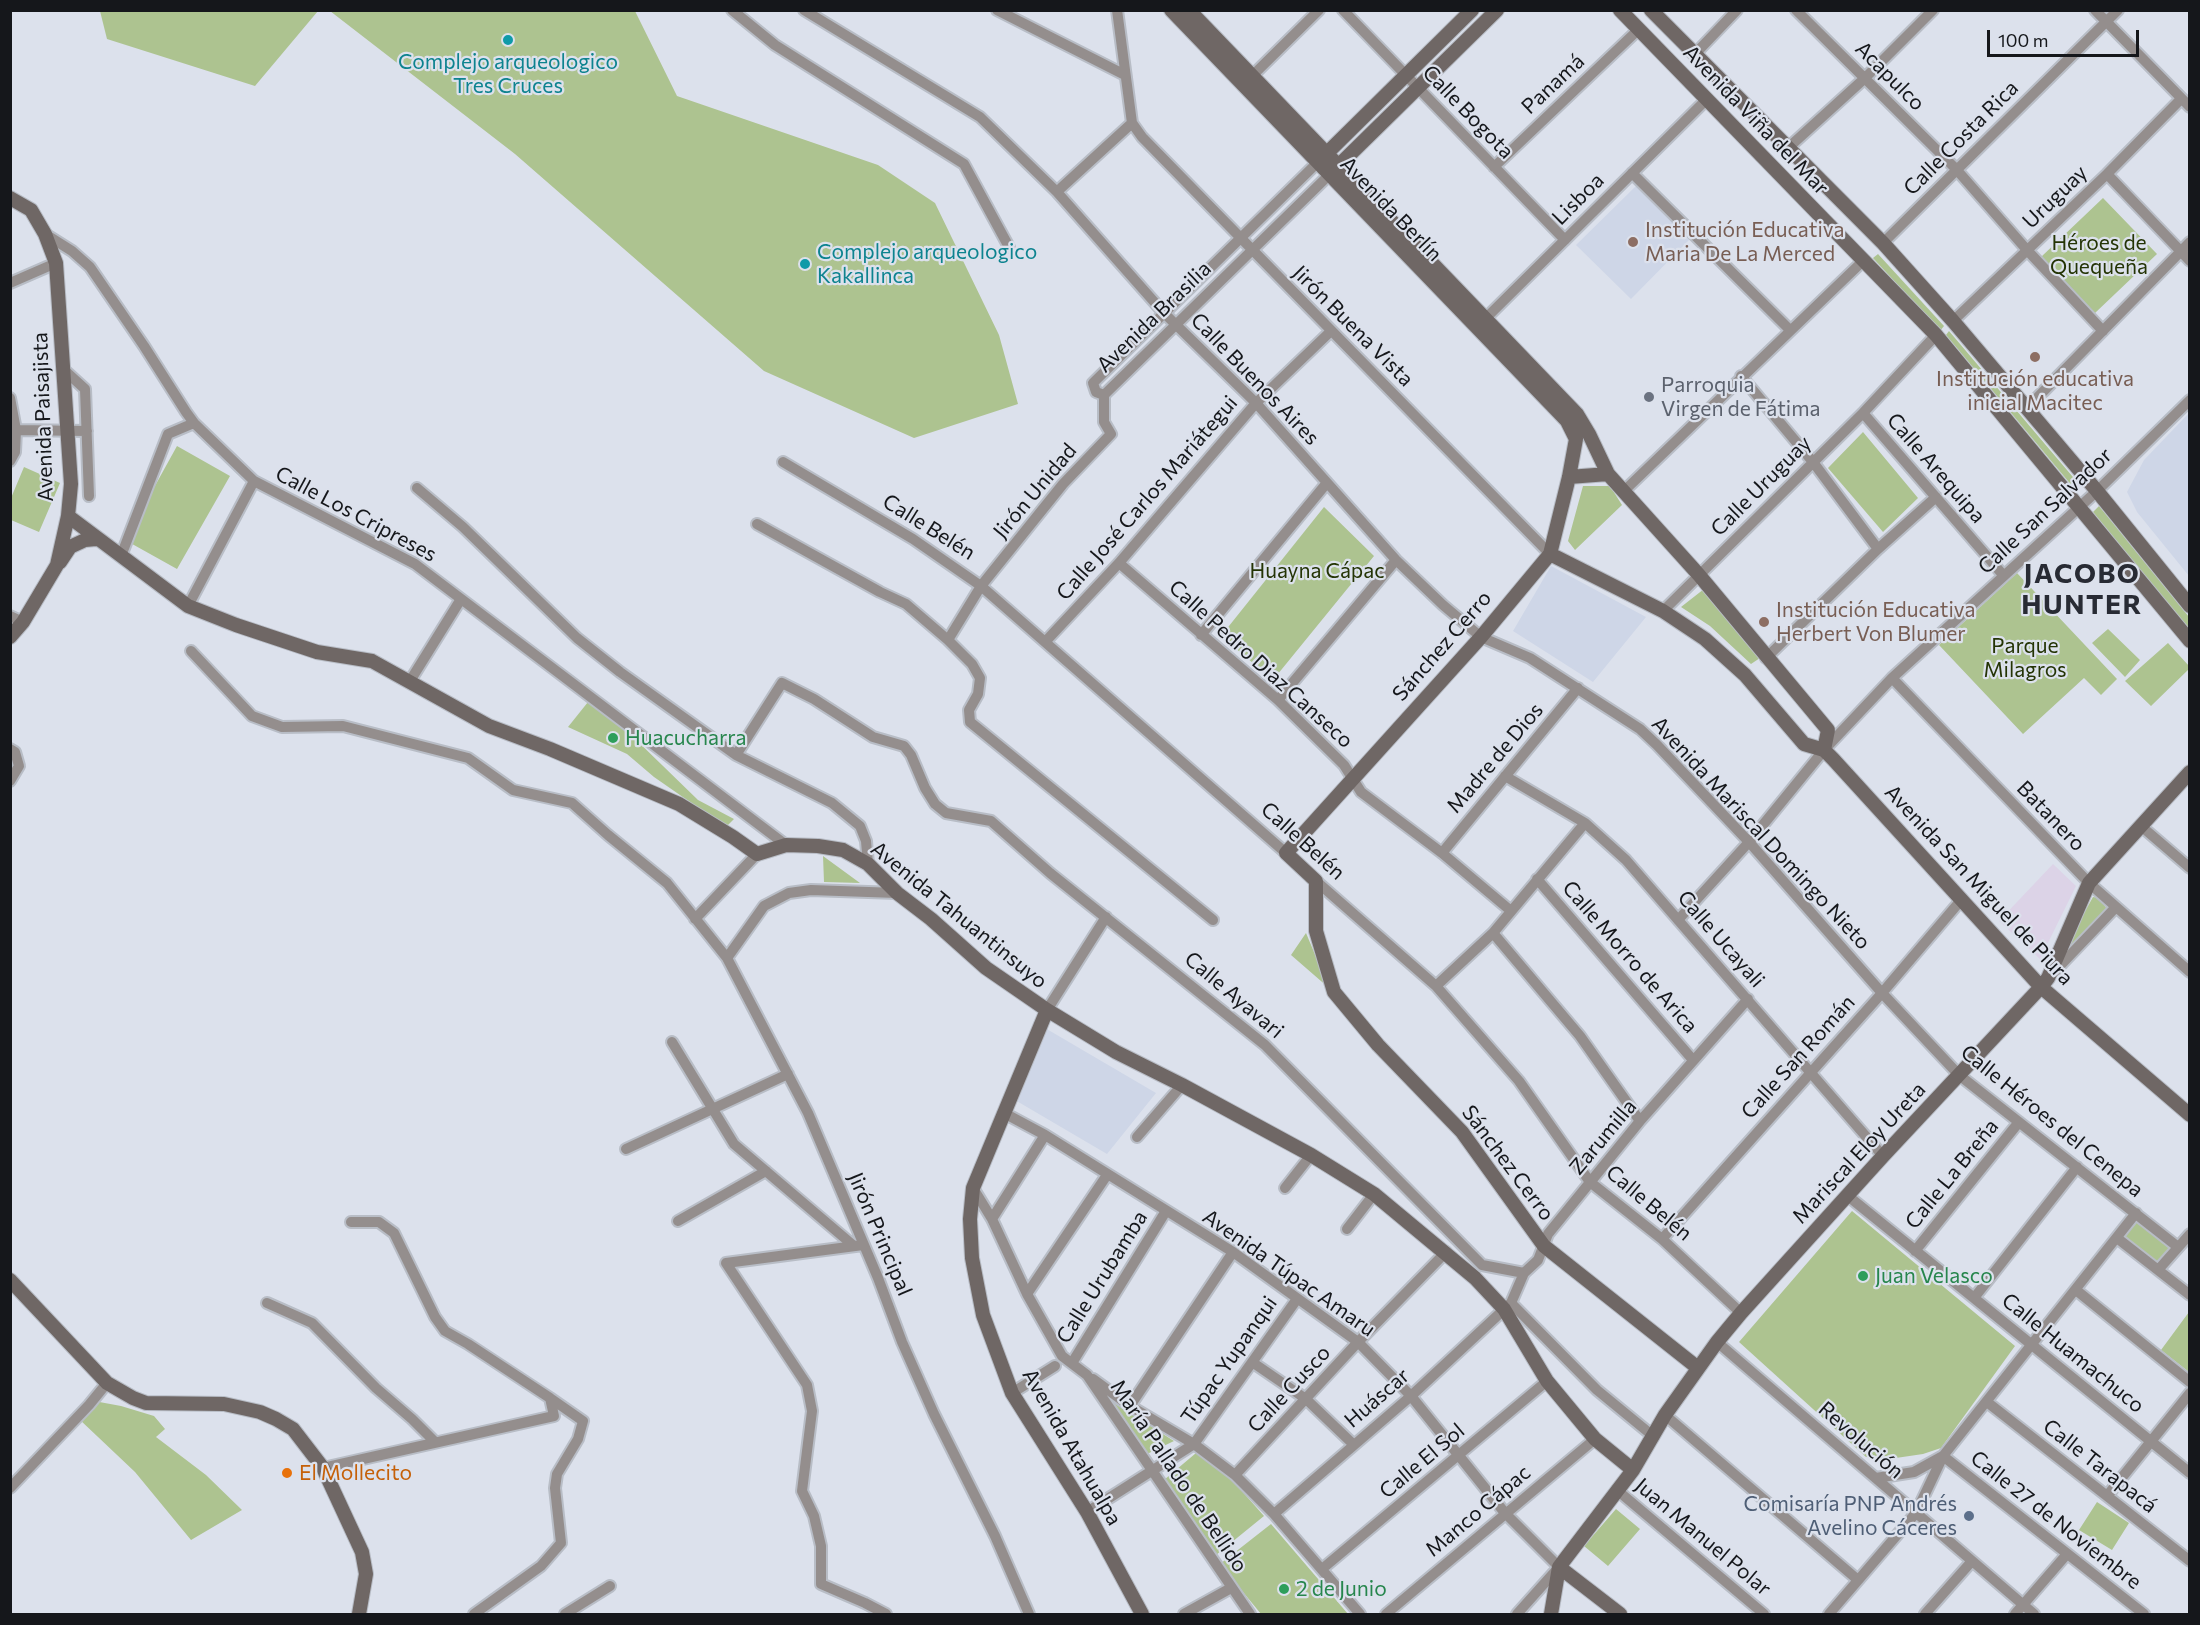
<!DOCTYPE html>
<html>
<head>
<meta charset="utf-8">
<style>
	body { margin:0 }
	#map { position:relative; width:2200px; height:1625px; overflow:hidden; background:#dce1ec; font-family:Commissioner,sans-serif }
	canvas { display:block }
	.frame { position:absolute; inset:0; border:12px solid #15171b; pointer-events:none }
	.scale { position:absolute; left:1987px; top:30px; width:152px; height:27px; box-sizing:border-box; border:3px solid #15171b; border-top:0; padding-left:8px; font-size:18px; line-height:21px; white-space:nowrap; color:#15171b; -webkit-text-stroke:4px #dce1ec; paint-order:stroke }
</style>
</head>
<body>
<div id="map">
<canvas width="2200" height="1625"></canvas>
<div class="frame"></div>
<div class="scale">100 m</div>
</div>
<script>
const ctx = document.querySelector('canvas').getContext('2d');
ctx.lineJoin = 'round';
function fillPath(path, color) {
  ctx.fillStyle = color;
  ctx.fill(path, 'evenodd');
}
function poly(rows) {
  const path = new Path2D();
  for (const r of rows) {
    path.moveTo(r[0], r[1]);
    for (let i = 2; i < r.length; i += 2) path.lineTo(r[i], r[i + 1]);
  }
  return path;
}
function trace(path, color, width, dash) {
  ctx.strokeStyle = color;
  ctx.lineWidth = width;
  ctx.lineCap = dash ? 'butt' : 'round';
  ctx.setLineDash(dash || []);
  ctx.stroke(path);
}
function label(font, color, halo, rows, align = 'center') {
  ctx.font = font + ' Commissioner,sans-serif';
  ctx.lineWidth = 4.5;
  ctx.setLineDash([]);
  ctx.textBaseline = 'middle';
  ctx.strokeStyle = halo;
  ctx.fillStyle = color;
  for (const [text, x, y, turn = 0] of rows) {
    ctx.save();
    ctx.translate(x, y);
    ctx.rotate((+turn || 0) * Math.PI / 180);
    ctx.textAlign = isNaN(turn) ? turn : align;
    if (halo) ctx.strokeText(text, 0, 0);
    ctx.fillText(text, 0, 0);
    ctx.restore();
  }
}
fillPath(poly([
	[2053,864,2076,886,2040,959,1999,921]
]), '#dcd3e7');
fillPath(poly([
	[1636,186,1690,239,1631,299,1576,245],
	[2189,413,2189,576,2137,512,2127,492,2144,460],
	[1551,566,1646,617,1593,682,1513,631],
	[1045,1028,1156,1093,1107,1154,1015,1100]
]), '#ced6e7');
fillPath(poly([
	[100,11,100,10,318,11,255,86,107,39],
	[330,11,635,11,677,96,878,165,935,203,999,335,1018,404,914,438,764,371,515,154],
	[2103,198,2157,254,2095,313,2041,257],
	[1878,254,1944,326,1940,331,1873,258],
	[1949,331,2078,483,2073,487,1946,335],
	[1863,432,1918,498,1883,532,1828,468],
	[177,446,230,476,177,569,125,540],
	[24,467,60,483,39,532,11,520,11,498],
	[1583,486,1610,486,1622,505,1575,550,1568,541],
	[2099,506,2189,617,2189,630,2093,512],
	[1324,507,1374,556,1273,680,1221,636],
	[2017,573,2117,679,2101,695,2084,678,2023,734,1939,645],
	[1704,589,1763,656,1751,664,1710,626,1681,607],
	[2108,629,2140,660,2125,677,2092,643],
	[2168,643,2189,666,2189,669,2151,706,2125,681],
	[592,697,698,800,734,819,726,827,654,777,627,754,568,727],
	[823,856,860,883,824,882],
	[2093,897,2099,898,2107,909,2072,946,2068,942],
	[1306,933,1329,988,1291,955],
	[1852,1211,2015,1346,1941,1448,1923,1454,1889,1459,1866,1457,1739,1342],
	[2137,1222,2170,1249,2158,1264,2125,1236],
	[2189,1312,2189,1372,2161,1350],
	[94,1401,121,1406,154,1416,165,1429,156,1437,206,1475,242,1510,191,1540,135,1472,79,1419],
	[1114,1403,1174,1441,1147,1454],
	[1196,1453,1233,1481,1264,1516,1216,1555,1164,1480],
	[2097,1502,2129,1523,2112,1550,2079,1530],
	[1616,1509,1640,1529,1608,1566,1584,1546],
	[1271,1524,1348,1614,1261,1614,1220,1564]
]), '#adc390');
const street = poly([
	[732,10,775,45,964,164,1009,247],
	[804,10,980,117,1057,192,1164,313,1256,403,1396,560,1443,605,1481,637,1530,658,1640,729,1657,745,1749,842,1882,993,1959,1075,2178,1247],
	[997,10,1125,75],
	[1117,10,1132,123,1142,137,1550,554],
	[1343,10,1565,240],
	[1796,10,1956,169,2027,250,2103,331],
	[2095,10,2190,107],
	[1695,54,1737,10],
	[1247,81,1319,10],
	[1788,148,1865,78,1933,10],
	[1317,163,1093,383,1096,392,1104,395,1329,175],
	[1494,167,1639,29],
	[1632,173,1790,330],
	[2107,174,2190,261],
	[1061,188,1132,123],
	[45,234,72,251,90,267,144,346,186,412,194,423,254,481,415,564,786,845],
	[1883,243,2118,10],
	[10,283,56,263],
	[1953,321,2107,174,2181,99],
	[1481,323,1707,99],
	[63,369,85,389,89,496],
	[1741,376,1813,462,1878,549],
	[10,398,16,430,15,452,10,461],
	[2028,407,2190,242],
	[1863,413,2004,576],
	[16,430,87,431],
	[783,462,913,539,981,586,1286,853],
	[417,488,463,527,577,638,620,672,736,755,832,803,860,826,866,841,868,864],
	[1624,491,1864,260],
	[757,524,880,592,906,604,948,640,972,664,980,678,978,694,969,710,970,722,1213,920],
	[121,556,168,434,194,423],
	[1119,563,1278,700,1344,765,1361,792,1442,853,1511,911],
	[188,606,254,481],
	[1663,611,1863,413,1936,335],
	[10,616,23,622],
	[1201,635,1326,484],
	[948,640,981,586,1063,484,1111,434,1104,422,1104,395],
	[1045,642,1119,563,1256,403,1331,331],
	[191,651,252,716,282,727,343,726,468,758,513,790,572,803,608,835,667,883,727,958,808,1113,878,1278,902,1342,934,1414,995,1536,1029,1614],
	[1766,658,1878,549,1936,497],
	[1892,678,2089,883,2190,972],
	[410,681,461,599],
	[1278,700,1396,560],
	[10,749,15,752,19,766,10,781],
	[736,755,782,683,814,699,873,737,904,746,911,755,925,788,935,804,946,813,991,821,1050,873,1265,1045,1482,1265],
	[1505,776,1585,823,1626,860,1883,1156],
	[2141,826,2190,868],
	[1442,853,1578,688],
	[1537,879,1693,1060],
	[1316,881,1436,986,1519,1081,1590,1182,1662,1239,1741,1313],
	[695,919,757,854],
	[1678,920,1749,842,1824,750,1892,678,2097,491,2190,400],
	[1493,933,1580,1036,1640,1121],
	[727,958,764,906,789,893,811,890,897,893],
	[2053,973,2116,907],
	[1436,986,1493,933,1585,823],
	[1047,1010,1106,917],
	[672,1042,734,1144,854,1246],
	[1004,1113,1045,1135,1233,1252,1358,1342,1411,1396,1505,1513,1559,1567,1517,1614],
	[1137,1137,1182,1085],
	[626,1149,788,1074],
	[973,1188,992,1219,1027,1294,1062,1356,1087,1375,1250,1614],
	[1285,1188,1311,1155],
	[1848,1196,2190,1473],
	[992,1219,1045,1135],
	[678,1221,766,1171],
	[1347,1229,1374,1194],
	[2117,1238,2190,1295],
	[1662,1239,1882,993,1962,899],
	[863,1245,726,1263,807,1385,812,1411,802,1491,814,1516,821,1546,821,1584,865,1603,886,1614],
	[1915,1251,2019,1122],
	[1482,1265,1524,1273],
	[2158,1270,2190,1234],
	[2076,1290,2190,1382],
	[1027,1294,1107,1175],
	[1974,1298,2077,1167],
	[267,1303,312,1323,376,1388,412,1419,435,1442],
	[1511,1303,1597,1390,1653,1436],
	[1717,1342,2034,1614],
	[1252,1362,1306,1399,1354,1445],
	[1072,1363,1166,1211],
	[1093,1379,1130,1406,1194,1444,1235,1475,1274,1514,1360,1614],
	[1012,1393,1055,1366],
	[1987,1402,2190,1561],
	[1130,1406,1233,1252],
	[1665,1415,1858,1580],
	[323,1468,554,1416,550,1398,468,1344,445,1331,435,1317,394,1233,379,1222,351,1222],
	[1235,1475,1358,1342,1446,1252],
	[1876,1478,1914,1472,1943,1456,2144,1614],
	[10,1488,89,1405,107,1383],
	[1617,1490,1764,1614],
	[2107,1496,2190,1393],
	[1087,1512,1194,1444,1297,1299],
	[1274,1514,1411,1396,1511,1303,1524,1273,1538,1260,1548,1234,1640,1121,1748,999],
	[1322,1569,1547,1381],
	[474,1614,541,1566,561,1543,555,1488,557,1474,578,1439,583,1421,550,1398],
	[565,1614,610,1586],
	[1184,1614,1231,1588],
	[1386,1614,1595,1439],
	[1829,1614,1916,1513,1943,1456,2136,1213],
	[1925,1614,1972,1561],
	[2015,1614,2067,1554]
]);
const secondary = poly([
	[1171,10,1567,421,1576,439],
	[1189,10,1577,414,1589,434,1608,474,1699,575,1828,730,1824,750],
	[1620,10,1936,335,2190,641],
	[1651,10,1883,243,1953,321,2097,491,2190,606],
	[1320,160,1472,10],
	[1331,173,1497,10],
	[10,198,31,210,45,234,56,263,71,484,68,516,57,565,23,622,10,637],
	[1576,439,1569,477,1550,554,1481,637,1286,853,1316,881,1316,931,1334,992,1378,1045,1462,1132,1544,1246,1698,1368],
	[1569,477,1608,474],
	[68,516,188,606,236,625,317,652,372,661,489,726,550,749,679,804,733,837,757,854,786,845,818,846,843,850,868,864,897,893,931,919,986,968,1047,1010,1116,1052,1182,1085,1311,1155,1374,1194,1475,1278,1504,1309,1547,1381,1595,1439,1633,1470],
	[1550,554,1663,611,1705,639,1745,675,1804,744,1824,750,1833,759,2041,987,2190,1115],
	[60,562,70,547,85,540,96,539],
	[1047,1010,973,1188,970,1219,972,1258,983,1315,1012,1393,1087,1512,1142,1614],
	[10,1280,107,1383,133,1398,146,1403,224,1404,260,1412,276,1419,293,1429,323,1468,362,1552,366,1574,359,1614],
	[1559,1567,1620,1614],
	[1551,1614,1559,1567,1633,1470,1665,1415,1717,1342,1741,1313,1883,1156,2041,987,2048,978,2089,883,2190,772]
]);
trace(street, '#b8bdc6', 14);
trace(secondary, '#b8bdc6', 16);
trace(street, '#948e8d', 10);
trace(secondary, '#6f6765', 14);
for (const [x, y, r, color] of [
	[508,40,6,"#0f9aa8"],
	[1633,242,6,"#8d6e63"],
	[805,264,6,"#0f9aa8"],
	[2035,357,6,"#8d6e63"],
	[1649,397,6,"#6b7280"],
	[1764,622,6,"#8d6e63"],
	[613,738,6,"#2e9e5b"],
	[1863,1276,6,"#2e9e5b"],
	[287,1473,6,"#e8710a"],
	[1969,1516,6,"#5c6f8a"],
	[1284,1589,6,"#2e9e5b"]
]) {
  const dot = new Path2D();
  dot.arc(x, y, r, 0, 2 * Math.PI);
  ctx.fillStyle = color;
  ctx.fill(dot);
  trace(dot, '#dce1ec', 2);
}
label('21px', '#0d838f', '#dce1ec', [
	["Complejo arqueologico",508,62],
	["Tres Cruces",508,86],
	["Complejo arqueologico",817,252,"left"],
	["Kakallinca",817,276,"left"]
]);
label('21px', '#15171b', '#dce1ec', [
	["Acapulco",1890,76,45],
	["Panamá",1553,84,-43],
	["Calle Bogota",1468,112,46],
	["Avenida Viña del Mar",1756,120,46],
	["Calle Costa Rica",1961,138,-45],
	["Uruguay",2055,197,-44],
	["Lisboa",1578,199,-45],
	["Avenida Berlín",1391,209,46],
	["Avenida Brasilia",1154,317,-44],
	["Jirón Buena Vista",1353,326,45],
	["Calle Buenos Aires",1255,379,46],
	["Avenida Paisajista",43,417,-92],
	["Calle Arequipa",1936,468,49],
	["Calle Uruguay",1761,486,-45],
	["Jirón Unidad",1035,491,-50],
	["Calle José Carlos Mariátegui",1147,498,-49],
	["Calle San Salvador",2045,511,-43],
	["Calle Los Cripreses",356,514,28],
	["Calle Belén",929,527,32],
	["Sánchez Cerro",1442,646,-49],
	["Calle Pedro Diaz Canseco",1261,664,42],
	["Madre de Dios",1495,758,-50],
	["Batanero",2051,816,46],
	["Avenida Mariscal Domingo Nieto",1761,833,47],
	["Calle Belén",1303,841,42],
	["Avenida San Miguel de Piura",1979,885,47],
	["Avenida Tahuantinsuyo",959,915,39],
	["Calle Ucayali",1721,939,49],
	["Calle Morro de Arica",1630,957,49],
	["Calle Ayavari",1234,995,40],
	["Calle San Román",1798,1057,-48],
	["Calle Héroes del Cenepa",2052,1121,39],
	["Zarumilla",1603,1137,-50],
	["Mariscal Eloy Ureta",1859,1153,-47],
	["Sánchez Cerro",1508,1163,53],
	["Calle La Breña",1952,1174,-51],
	["Calle Belén",1649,1203,40],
	["Jirón Principal",880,1234,67],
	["Avenida Túpac Amaru",1289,1273,35],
	["Calle Urubamba",1102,1277,-58],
	["Calle Huamachuco",2073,1353,39],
	["Túpac Yupanqui",1229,1360,-55],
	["Calle Cusco",1289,1389,-47],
	["Huáscar",1377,1398,-41],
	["Revolución",1861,1440,41],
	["Avenida Atahualpa",1072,1447,60],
	["Calle El Sol",1422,1461,-40],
	["Calle Tarapacá",2100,1466,38],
	["María Pallado de Bellido",1179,1476,56],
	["Manco Cápac",1478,1511,-40],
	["Calle 27 de Noviembre",2056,1520,38],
	["Juan Manuel Polar",1703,1537,40]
]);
label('21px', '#785e54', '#dce1ec', [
	["Institución Educativa",1645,230],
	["Maria De La Merced",1645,254],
	["Institución educativa",2035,379,"center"],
	["inicial Macitec",2035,403,"center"],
	["Institución Educativa",1776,610],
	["Herbert Von Blumer",1776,634]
], 'left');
label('21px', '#243405', '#dce1ec', [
	["Héroes de",2099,243],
	["Quequeña",2099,267],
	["Huayna Cápac",1317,571],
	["Parque",2025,646],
	["Milagros",2025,670]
]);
label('21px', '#5b616d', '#dce1ec', [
	["Parroquia",1661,385],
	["Virgen de Fátima",1661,409]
], 'left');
label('21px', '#27864d', '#dce1ec', [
	["Huacucharra",625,738],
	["Juan Velasco",1875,1276],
	["2 de Junio",1296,1589]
], 'left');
label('21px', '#c56008', '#dce1ec', [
	["El Mollecito",299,1473]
], 'left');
label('21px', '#4e5e75', '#dce1ec', [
	["Comisaría PNP Andrés",1957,1504],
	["Avelino Cáceres",1957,1528]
], 'right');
ctx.letterSpacing = '1.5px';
label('bold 27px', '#282b34', '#dce1ec', [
	["JACOBO",2082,574],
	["HUNTER",2082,605]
]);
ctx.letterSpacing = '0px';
</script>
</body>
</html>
